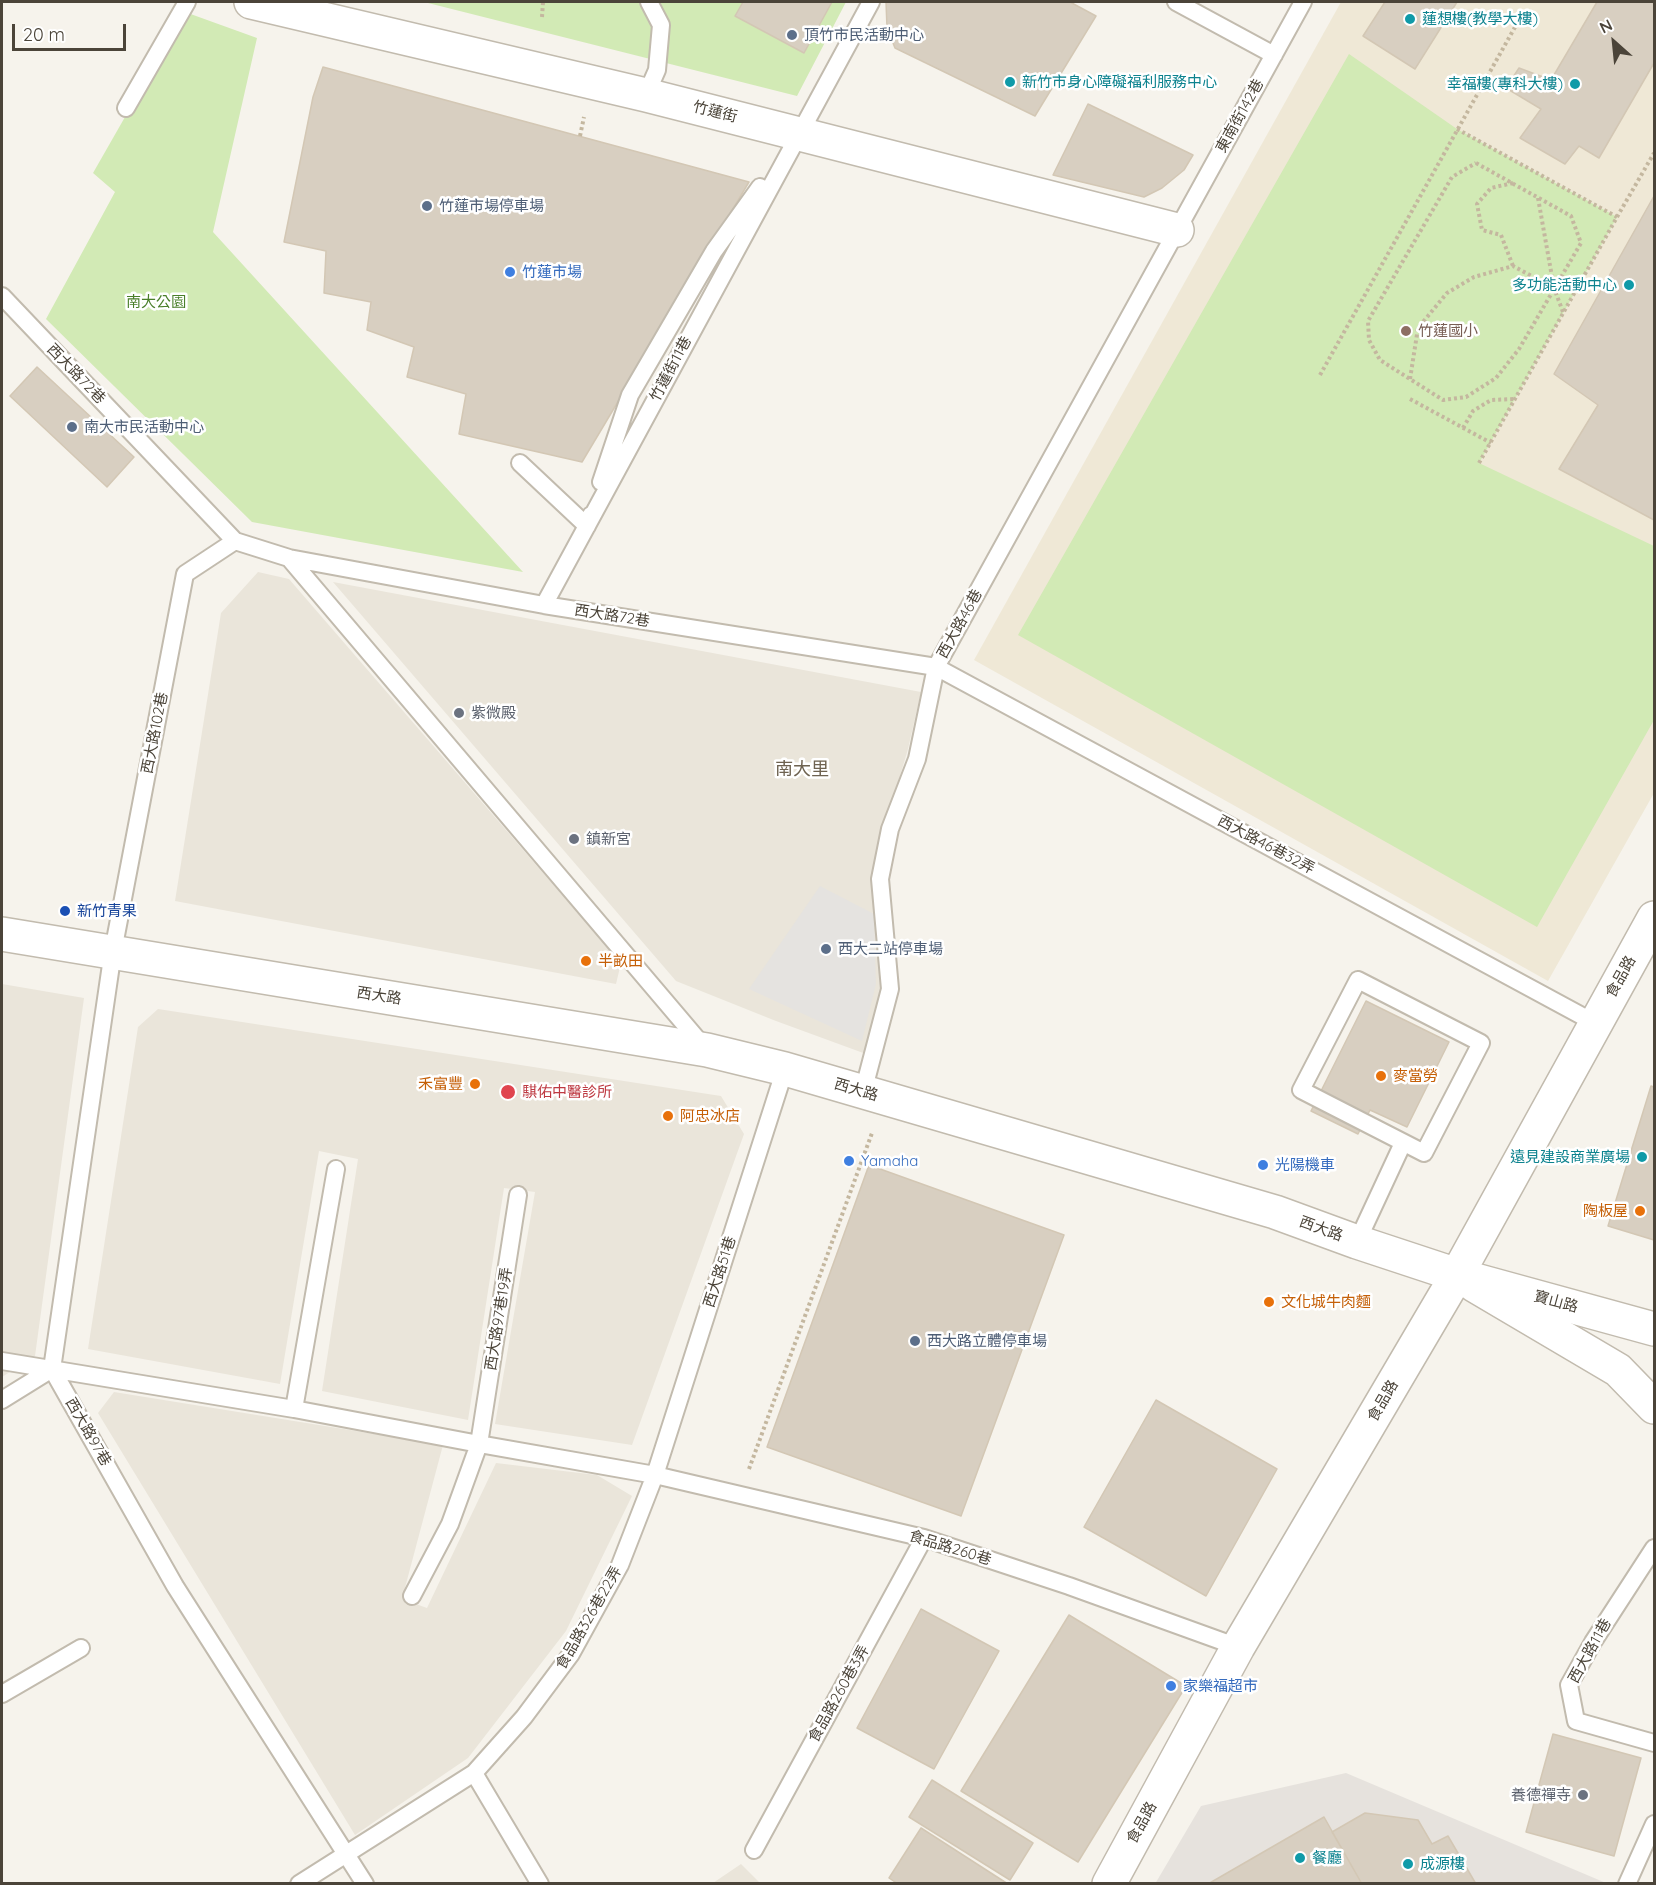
<!DOCTYPE html>
<html>
<head>
<meta charset="utf-8">
<style>
	body { margin:0 }
	#map { position:relative; width:1656px; height:1885px; overflow:hidden; background:#f6f3ec; font-family:Quicksand,sans-serif }
	canvas { display:block }
	.frame { position:absolute; inset:0; border:3px solid #4b4439; pointer-events:none }
	.north { position:absolute; left:1584px; top:12px; width:60px; height:60px; -webkit-text-stroke:4px #fff; paint-order:stroke; rotate:333deg; font-size:16px; font-weight:700; line-height:24px; text-align:center; color:#4b4439 }
	.north::after { content:''; display:block; margin:auto; width:21px; height:27px; background:#4b4439; clip-path:polygon(50% 0,100% 100%,50% 72%,0 100%) }
	.scale { position:absolute; left:12px; top:24px; width:114px; height:27px; box-sizing:border-box; border:3px solid #4b4439; border-top:0; padding-left:8px; font-size:18px; line-height:21px; white-space:nowrap; color:#4b4439; -webkit-text-stroke:4px #fff; paint-order:stroke }
</style>
</head>
<body>
<div id="map">
<canvas width="1656" height="1885"></canvas>
<div class="frame"></div>
<div class="north">N</div>
<div class="scale">20 m</div>
</div>
<script>
const ctx = document.querySelector('canvas').getContext('2d');
ctx.lineJoin = 'round';
function fillPath(path, color) {
  ctx.fillStyle = color;
  ctx.fill(path, 'evenodd');
}
function poly(rows) {
  const path = new Path2D();
  for (const r of rows) {
    path.moveTo(r[0], r[1]);
    for (let i = 2; i < r.length; i += 2) path.lineTo(r[i], r[i + 1]);
  }
  return path;
}
function trace(path, color, width, dash) {
  ctx.strokeStyle = color;
  ctx.lineWidth = width;
  ctx.lineCap = dash ? 'butt' : 'round';
  ctx.setLineDash(dash || []);
  ctx.stroke(path);
}
function label(font, color, halo, rows, align = 'center') {
  ctx.font = font + ' Quicksand,"Noto Sans TC",sans-serif';
  ctx.lineWidth = 5;
  ctx.setLineDash([]);
  ctx.textBaseline = 'middle';
  ctx.strokeStyle = halo;
  ctx.fillStyle = color;
  for (const [text, x, y, turn = 0] of rows) {
    ctx.save();
    ctx.translate(x, y);
    ctx.rotate((+turn || 0) * Math.PI / 180);
    ctx.textAlign = isNaN(turn) ? turn : align;
    if (halo) ctx.strokeText(text, 0, 0);
    ctx.fillText(text, 0, 0);
    ctx.restore();
  }
}
fillPath(poly([
	[258,572,289,579,621,963,616,984,175,901,221,613],
	[333,582,921,692,908,749,884,830,879,945,881,992,866,1054,776,1021,676,981],
	[2,984,84,998,35,1356,2,1377],
	[158,1009,721,1096,744,1134,632,1445,495,1424,535,1192,504,1188,468,1420,322,1391,358,1159,319,1151,280,1384,88,1349,138,1027],
	[114,1392,443,1445,402,1599,427,1608,496,1463,597,1475,632,1496,566,1631,468,1758,355,1835,98,1413],
	[741,1864,760,1883,713,1883]
]), '#eae5da');
fillPath(poly([
	[1346,1773,1606,1883,1155,1884,1201,1806]
]), '#e6e2dd');
fillPath(poly([
	[1341,2,1654,2,1654,793,1548,981,974,660]
]), '#efe8d6');
fillPath(poly([
	[424,2,846,2,797,96],
	[185,12,257,38,213,232,523,572,252,522,46,319,115,192,93,173],
	[1349,54,1457,129,1617,217,1479,463,1654,546,1654,720,1537,927,1018,635]
]), '#d2eab5');
fillPath(poly([
	[820,886,874,914,876,984,862,1041,749,989]
]), '#e5e3e0');
const building = poly([
	[743,2,832,2,804,53,735,16,743,2],
	[886,2,1070,2,1096,16,1035,116,895,48,887,28,886,2],
	[1385,2,1457,2,1415,69,1363,36,1385,2],
	[1597,2,1651,2,1654,3,1654,63,1599,158,1579,146,1565,164,1520,138,1541,109,1506,88,1519,68,1551,80,1597,2],
	[323,67,749,182,582,462,459,434,466,394,407,377,414,347,367,330,371,302,324,293,326,251,284,242,313,97,323,67],
	[1088,104,1193,155,1184,170,1162,188,1144,197,1053,175,1088,104],
	[1654,196,1654,520,1559,469,1598,405,1554,374,1654,196],
	[37,367,134,457,107,487,10,396,37,367],
	[1366,1001,1449,1042,1407,1127,1370,1110,1358,1134,1311,1111,1366,1001],
	[1651,1086,1654,1087,1654,1240,1608,1226,1651,1086],
	[869,1165,1064,1235,961,1516,767,1447,869,1165],
	[1156,1400,1277,1469,1206,1596,1084,1527,1156,1400],
	[921,1609,999,1651,934,1769,857,1728,921,1609],
	[1069,1615,1186,1686,1078,1862,961,1791,1069,1615],
	[1553,1734,1641,1758,1614,1856,1526,1832,1553,1734],
	[932,1780,1033,1843,1010,1880,909,1817,932,1780],
	[1365,1813,1418,1820,1432,1844,1448,1836,1476,1884,1362,1884,1332,1832,1365,1813],
	[1324,1817,1362,1884,1208,1884,1324,1817],
	[921,1828,1008,1884,898,1884,889,1878,921,1828]
]);
fillPath(building, '#d8cfc1');
trace(building, '#d3c7b4', 1.5);
const service = poly([
	[1176,2,1274,55],
	[646,95,657,70,661,25,649,2],
	[126,108,187,2],
	[2,296,235,541,289,558,704,1047],
	[520,463,587,526,591,515],
	[601,482,630,395,714,251,760,187],
	[235,541,185,574,113,951,52,1369,175,1586,365,1884],
	[289,558,544,605,936,667,1595,1023],
	[544,605,871,2],
	[1358,980,1481,1043,1424,1153,1301,1090,1358,980],
	[863,1092,890,989,880,879,890,829,917,759,936,667,1303,2],
	[1357,1242,1403,1143],
	[2,1361,294,1409,479,1444,655,1475,924,1538,1069,1586,1238,1647],
	[2,1400,52,1369],
	[294,1409,336,1169],
	[1654,1548,1593,1642,1569,1685,1576,1721,1654,1743],
	[412,1596,450,1524,479,1444,518,1195],
	[2,1694,81,1648],
	[474,1773,540,1884],
	[754,1850,924,1538],
	[299,1884,474,1773,524,1717,571,1654,620,1565,655,1475,785,1069],
	[1627,1884,1654,1824]
]);
const minor = poly([
	[251,2,646,95,1177,230],
	[1474,1285,1618,1370,1654,1407]
]);
const tertiary = poly([
	[2,934,707,1050,785,1069,1275,1212,1357,1242,1457,1275,1654,1329],
	[1109,1884,1238,1647,1457,1275,1654,918]
]);
trace(service, '#c2bbae', 20);
trace(minor, '#c2bbae', 36);
trace(tertiary, '#c2bbae', 36);
trace(poly([
	[542,17,543,2],
	[1457,129,1617,217],
	[580,136,584,117],
	[1476,163,1571,216,1581,243,1519,349,1496,378,1466,397,1443,400,1380,360,1369,340,1368,321,1452,177,1476,163],
	[1513,183,1491,188,1477,204,1482,230,1501,235,1513,266],
	[1538,198,1554,288,1563,312],
	[1320,375,1524,11],
	[1410,379,1418,328,1447,293,1474,277,1513,266,1554,288],
	[1410,399,1491,443],
	[1463,428,1473,411,1491,400,1514,399],
	[1479,463,1617,217,1654,153],
	[749,1469,872,1133]
]), '#c4b79f', 4, [3, 3]);
trace(service, '#fff', 16);
trace(minor, '#fff', 33);
trace(tertiary, '#fff', 33);
for (const [x, y, r, color] of [
	[1410,19,6,"#0f9aa8"],
	[792,35,6,"#5c6f8a"],
	[1010,82,6,"#0f9aa8"],
	[1575,84,6,"#0f9aa8"],
	[427,206,6,"#5c6f8a"],
	[510,272,6,"#3f7fe0"],
	[1629,285,6,"#0f9aa8"],
	[1406,331,6,"#8d6e63"],
	[72,427,6,"#5c6f8a"],
	[459,713,6,"#6b7280"],
	[574,839,6,"#6b7280"],
	[65,911,6,"#1a4fb4"],
	[826,949,6,"#5c6f8a"],
	[586,961,6,"#e8710a"],
	[1381,1076,6,"#e8710a"],
	[475,1084,6,"#e8710a"],
	[508,1092,8,"#e0444e"],
	[668,1116,6,"#e8710a"],
	[1642,1157,6,"#0f9aa8"],
	[849,1161,6,"#3f7fe0"],
	[1263,1165,6,"#3f7fe0"],
	[1640,1211,6,"#e8710a"],
	[1269,1302,6,"#e8710a"],
	[915,1341,6,"#5c6f8a"],
	[1171,1686,6,"#3f7fe0"],
	[1583,1795,6,"#6b7280"],
	[1300,1858,6,"#0f9aa8"],
	[1408,1864,6,"#0f9aa8"]
]) {
  const dot = new Path2D();
  dot.arc(x, y, r, 0, 2 * Math.PI);
  ctx.fillStyle = color;
  ctx.fill(dot);
  trace(dot, '#fff', 2);
}
label('15px', '#0d838f', '#fff', [
	["蓮想樓(教學大樓)",1422,19],
	["新竹市身心障礙福利服務中心",1022,82],
	["幸福樓(專科大樓)",1563,84,"right"],
	["多功能活動中心",1617,285,"right"],
	["遠見建設商業廣場",1630,1157,"right"],
	["餐廳",1312,1858],
	["成源樓",1420,1864]
], 'left');
label('15px', '#4e5e75', '#fff', [
	["頂竹市民活動中心",804,35],
	["竹蓮市場停車場",439,206],
	["南大市民活動中心",84,427],
	["西大二站停車場",838,949],
	["西大路立體停車場",927,1341]
], 'left');
label('15px', '#4b4439', '#fff', [
	["竹蓮街",715,112,14],
	["東南街142巷",1240,116,-61],
	["竹蓮街11巷",671,369,-62],
	["西大路72巷",76,374,46],
	["西大路72巷",612,616,9],
	["西大路46巷",960,624,-61],
	["西大路102巷",155,733,-79],
	["西大路46巷32弄",1266,845,28],
	["食品路",1621,977,-61],
	["西大路",379,996,9],
	["西大路",856,1090,16],
	["西大路",1321,1229,20],
	["西大路51巷",720,1272,-72],
	["寶山路",1556,1302,15],
	["西大路97巷19弄",499,1319,-81],
	["食品路",1383,1401,-60],
	["西大路97巷",88,1432,60],
	["食品路260巷",950,1548,17],
	["食品路326巷22弄",589,1618,-60],
	["西大路11巷",1590,1651,-61],
	["食品路260巷3弄",839,1694,-61],
	["食品路",1142,1823,-61]
]);
label('15px', '#366cbe', '#fff', [
	["竹蓮市場",522,272],
	["Yamaha",861,1161],
	["光陽機車",1275,1165],
	["家樂福超市",1183,1686]
], 'left');
label('15px', '#4a7f2a', '#fff', [
	["南大公園",156,302]
]);
label('15px', '#785e54', '#fff', [
	["竹蓮國小",1418,331]
], 'left');
label('15px', '#5b616d', '#fff', [
	["紫微殿",471,713],
	["鎮新宮",586,839],
	["養德禪寺",1571,1795,"right"]
], 'left');
label('15px', '#164399', '#fff', [
	["新竹青果",77,911]
], 'left');
label('15px', '#c56008', '#fff', [
	["半畝田",598,961],
	["麥當勞",1393,1076],
	["禾富豐",463,1084,"right"],
	["阿忠冰店",680,1116],
	["陶板屋",1628,1211,"right"],
	["文化城牛肉麵",1281,1302]
], 'left');
label('15px', '#be3a42', '#fff', [
	["騏佑中醫診所",522,1092]
], 'left');
label('18px', '#6e6250', '#fff', [
	["南大里",802,770]
]);
</script>
</body>
</html>
